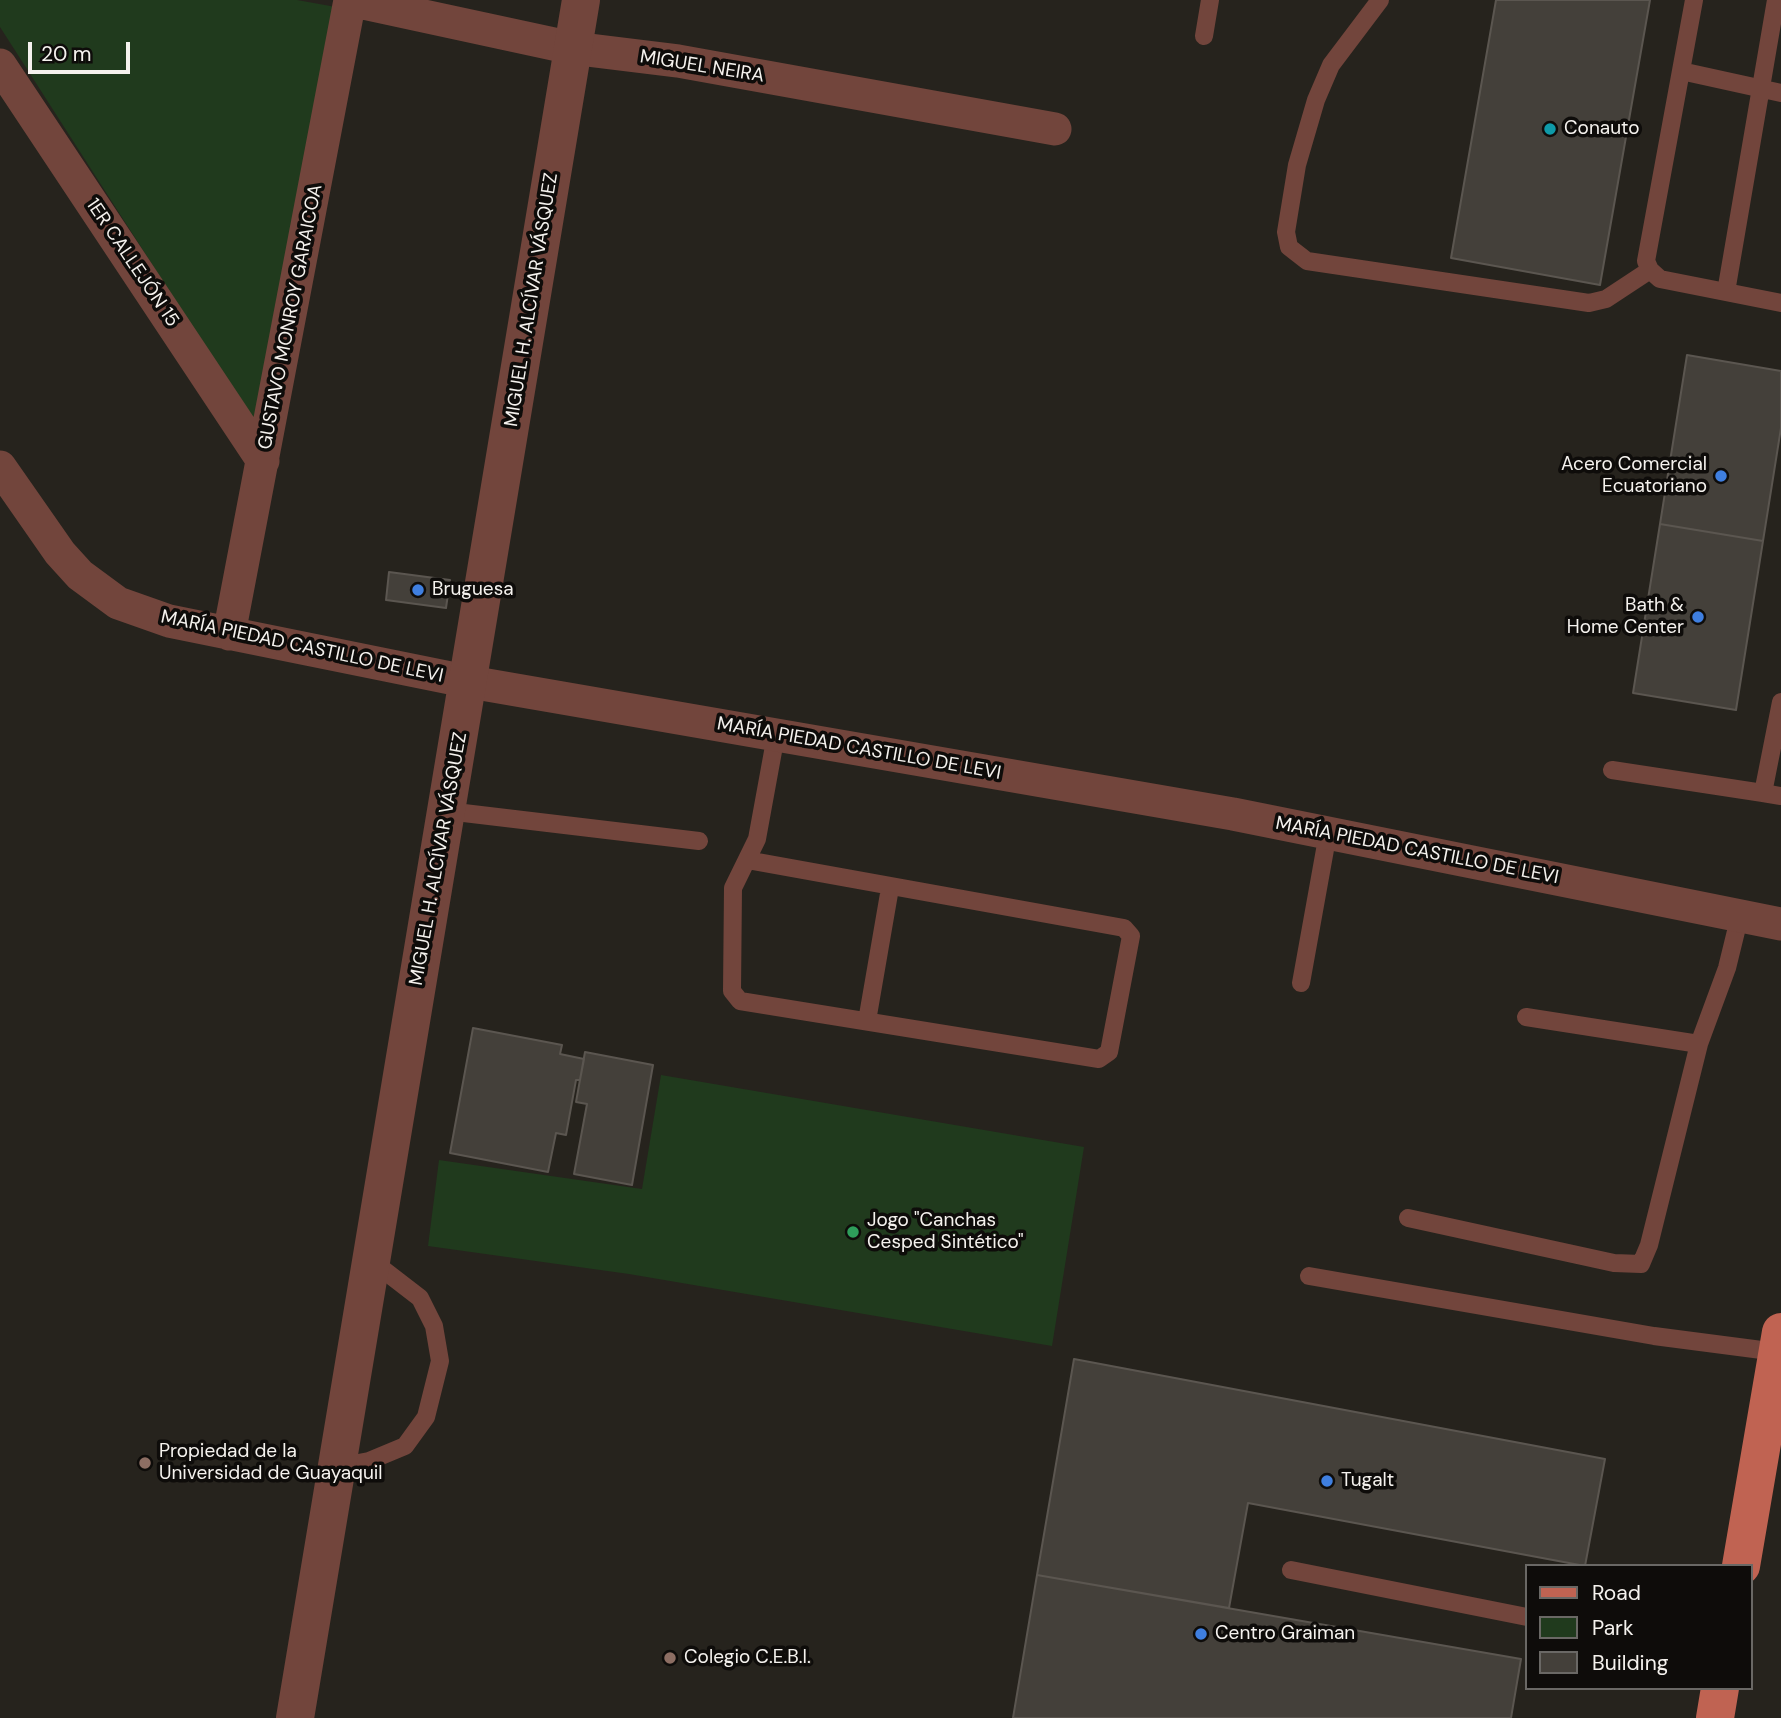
<!DOCTYPE html>
<html>
<head>
<meta charset="utf-8">
<style>
	body { margin:0 }
	#map { position:relative; width:1781px; height:1718px; overflow:hidden; background:#26231d; font-family:"DM Sans",sans-serif }
	canvas { display:block }
	.legend { position:absolute; left:1525px; top:1564px; width:228px; height:126px; box-sizing:border-box; background:#0e0c0a; border:2px solid #6a6865; margin:0; padding:9px 12px; list-style:none; font-size:21px; color:#f5f2ee }
	.legend li { display:flex; align-items:center; gap:14px; height:35px }
	.legend b { width:35px; border:2px solid #6a6865 }
	.scale { position:absolute; left:28px; top:42px; width:102px; height:32px; box-sizing:border-box; border:4px solid #f5f2ee; border-top:0; padding-left:9px; font-size:21px; line-height:24px; white-space:nowrap; color:#f5f2ee; -webkit-text-stroke:5px #0e0c0a; paint-order:stroke }
</style>
</head>
<body>
<div id="map">
<canvas width="1781" height="1718"></canvas>
<ul class="legend">
<li><b style="height:9px;background:#c06352"></b>Road</li>
<li><b style="height:19px;background:#203a1d"></b>Park</li>
<li><b style="height:19px;background:#44403a"></b>Building</li>
</ul>
<div class="scale">20 m</div>
</div>
<script>
const ctx = document.querySelector('canvas').getContext('2d');
ctx.lineJoin = 'round';
function fillPath(path, color) {
  ctx.fillStyle = color;
  ctx.fill(path, 'evenodd');
}
function poly(rows) {
  const path = new Path2D();
  for (const r of rows) {
    path.moveTo(r[0], r[1]);
    for (let i = 2; i < r.length; i += 2) path.lineTo(r[i], r[i + 1]);
  }
  return path;
}
function trace(path, color, width, dash) {
  ctx.strokeStyle = color;
  ctx.lineWidth = width;
  ctx.lineCap = dash ? 'butt' : 'round';
  ctx.setLineDash(dash || []);
  ctx.stroke(path);
}
function label(font, color, halo, rows, align = 'center') {
  ctx.font = font + ' "DM Sans",sans-serif';
  ctx.lineWidth = 7;
  ctx.setLineDash([]);
  ctx.textBaseline = 'middle';
  ctx.strokeStyle = halo;
  ctx.fillStyle = color;
  for (const [text, x, y, turn = 0] of rows) {
    ctx.save();
    ctx.translate(x, y);
    ctx.rotate((+turn || 0) * Math.PI / 180);
    ctx.textAlign = isNaN(turn) ? turn : align;
    if (halo) ctx.strokeText(text, 0, 0);
    ctx.fillText(text, 0, 0);
    ctx.restore();
  }
}
fillPath(poly([
	[0,0,297,0,347,9,264,439,0,27],
	[661,1075,1084,1147,1052,1346,629,1274,428,1246,439,1160,642,1189]
]), '#203a1d');
const building = poly([
	[1496,0,1650,0,1600,285,1451,258,1496,0],
	[1687,355,1781,371,1781,428,1763,541,1660,524,1687,355],
	[1660,524,1763,541,1736,710,1633,693,1660,524],
	[389,572,450,580,446,608,386,600,389,572],
	[473,1028,562,1045,560,1054,584,1059,580,1080,576,1080,566,1135,556,1133,548,1172,450,1153,473,1028],
	[585,1052,653,1065,632,1185,574,1174,587,1104,576,1102,585,1052],
	[1074,1359,1605,1459,1585,1566,1248,1503,1229,1608,1037,1575,1074,1359],
	[1037,1575,1521,1659,1511,1718,1013,1718,1037,1575]
]);
fillPath(building, '#44403a');
trace(building, '#5b5650', 2);
trace(poly([
	[1380,0,1331,65,1316,100,1297,165,1286,232,1289,247,1307,261,1589,303,1606,299,1650,270],
	[1694,0,1646,261,1650,270,1660,279,1781,303],
	[1204,36,1210,0],
	[1681,71,1781,93],
	[1726,292,1776,0],
	[1612,770,1763,793,1781,702],
	[1763,793,1781,796],
	[447,811,699,841],
	[747,860,1124,928,1131,936,1109,1052,1099,1059,740,1001,732,991,733,888,757,839,776,735],
	[1301,983,1328,833],
	[1526,1017,1699,1044],
	[867,1021,890,888],
	[1408,1218,1614,1263,1641,1264,1649,1245,1699,1044,1727,968,1740,915],
	[1309,1276,1654,1336,1777,1352],
	[337,1467,369,1461,405,1446,426,1417,440,1361,434,1326,420,1298,372,1261],
	[1291,1570,1527,1617]
]), '#72453c', 18);
trace(poly([
	[350,0,572,48,678,61,1055,129],
	[0,65,263,461],
	[0,467,60,553,80,575,118,603,169,621,470,682,1233,814,1781,924],
	[229,634,350,0]
]), '#72453c', 33);
trace(poly([
	[295,1718,581,0]
]), '#72453c', 38);
trace(poly([
	[1741,1566,1781,1332],
	[1715,1718,1720,1688]
]), '#c06352', 38);
for (const [x, y, r, color] of [
	[1550,129,7,"#0f9aa8"],
	[1721,476,7,"#3f7fe0"],
	[418,590,7,"#3f7fe0"],
	[1698,617,7,"#3f7fe0"],
	[853,1232,7,"#2e9e5b"],
	[145,1463,7,"#8d6e63"],
	[1327,1481,7,"#3f7fe0"],
	[1201,1634,7,"#3f7fe0"],
	[670,1658,7,"#8d6e63"]
]) {
  const dot = new Path2D();
  dot.arc(x, y, r, 0, 2 * Math.PI);
  ctx.fillStyle = color;
  ctx.fill(dot);
  trace(dot, '#0e0c0a', 2.5);
}
label('19px', '#f5f2ee', '#0e0c0a', [
	["MIGUEL NEIRA",702,67,9],
	["1ER CALLEJÓN 15",132,263,56],
	["MIGUEL H. ALCÍVAR VÁSQUEZ",532,300,-81],
	["GUSTAVO MONROY GARAICOA",291,317,-79],
	["MARÍA PIEDAD CASTILLO DE LEVI",302,647,12],
	["MARÍA PIEDAD CASTILLO DE LEVI",859,749,10],
	["MARÍA PIEDAD CASTILLO DE LEVI",1417,851,11],
	["MIGUEL H. ALCÍVAR VÁSQUEZ",439,859,-80]
]);
label('19px', '#f5f2ee', '#0e0c0a', [
	["Conauto",1564,129],
	["Acero Comercial",1707,465,"right"],
	["Ecuatoriano",1707,487,"right"],
	["Bruguesa",432,590],
	["Bath &",1684,606,"right"],
	["Home Center",1684,628,"right"],
	["Jogo \"Canchas",867,1221],
	["Cesped Sintético\"",867,1243],
	["Propiedad de la",159,1452],
	["Universidad de Guayaquil",159,1474],
	["Tugalt",1341,1481],
	["Centro Graiman",1215,1634],
	["Colegio C.E.B.I.",684,1658]
], 'left');
</script>
</body>
</html>
